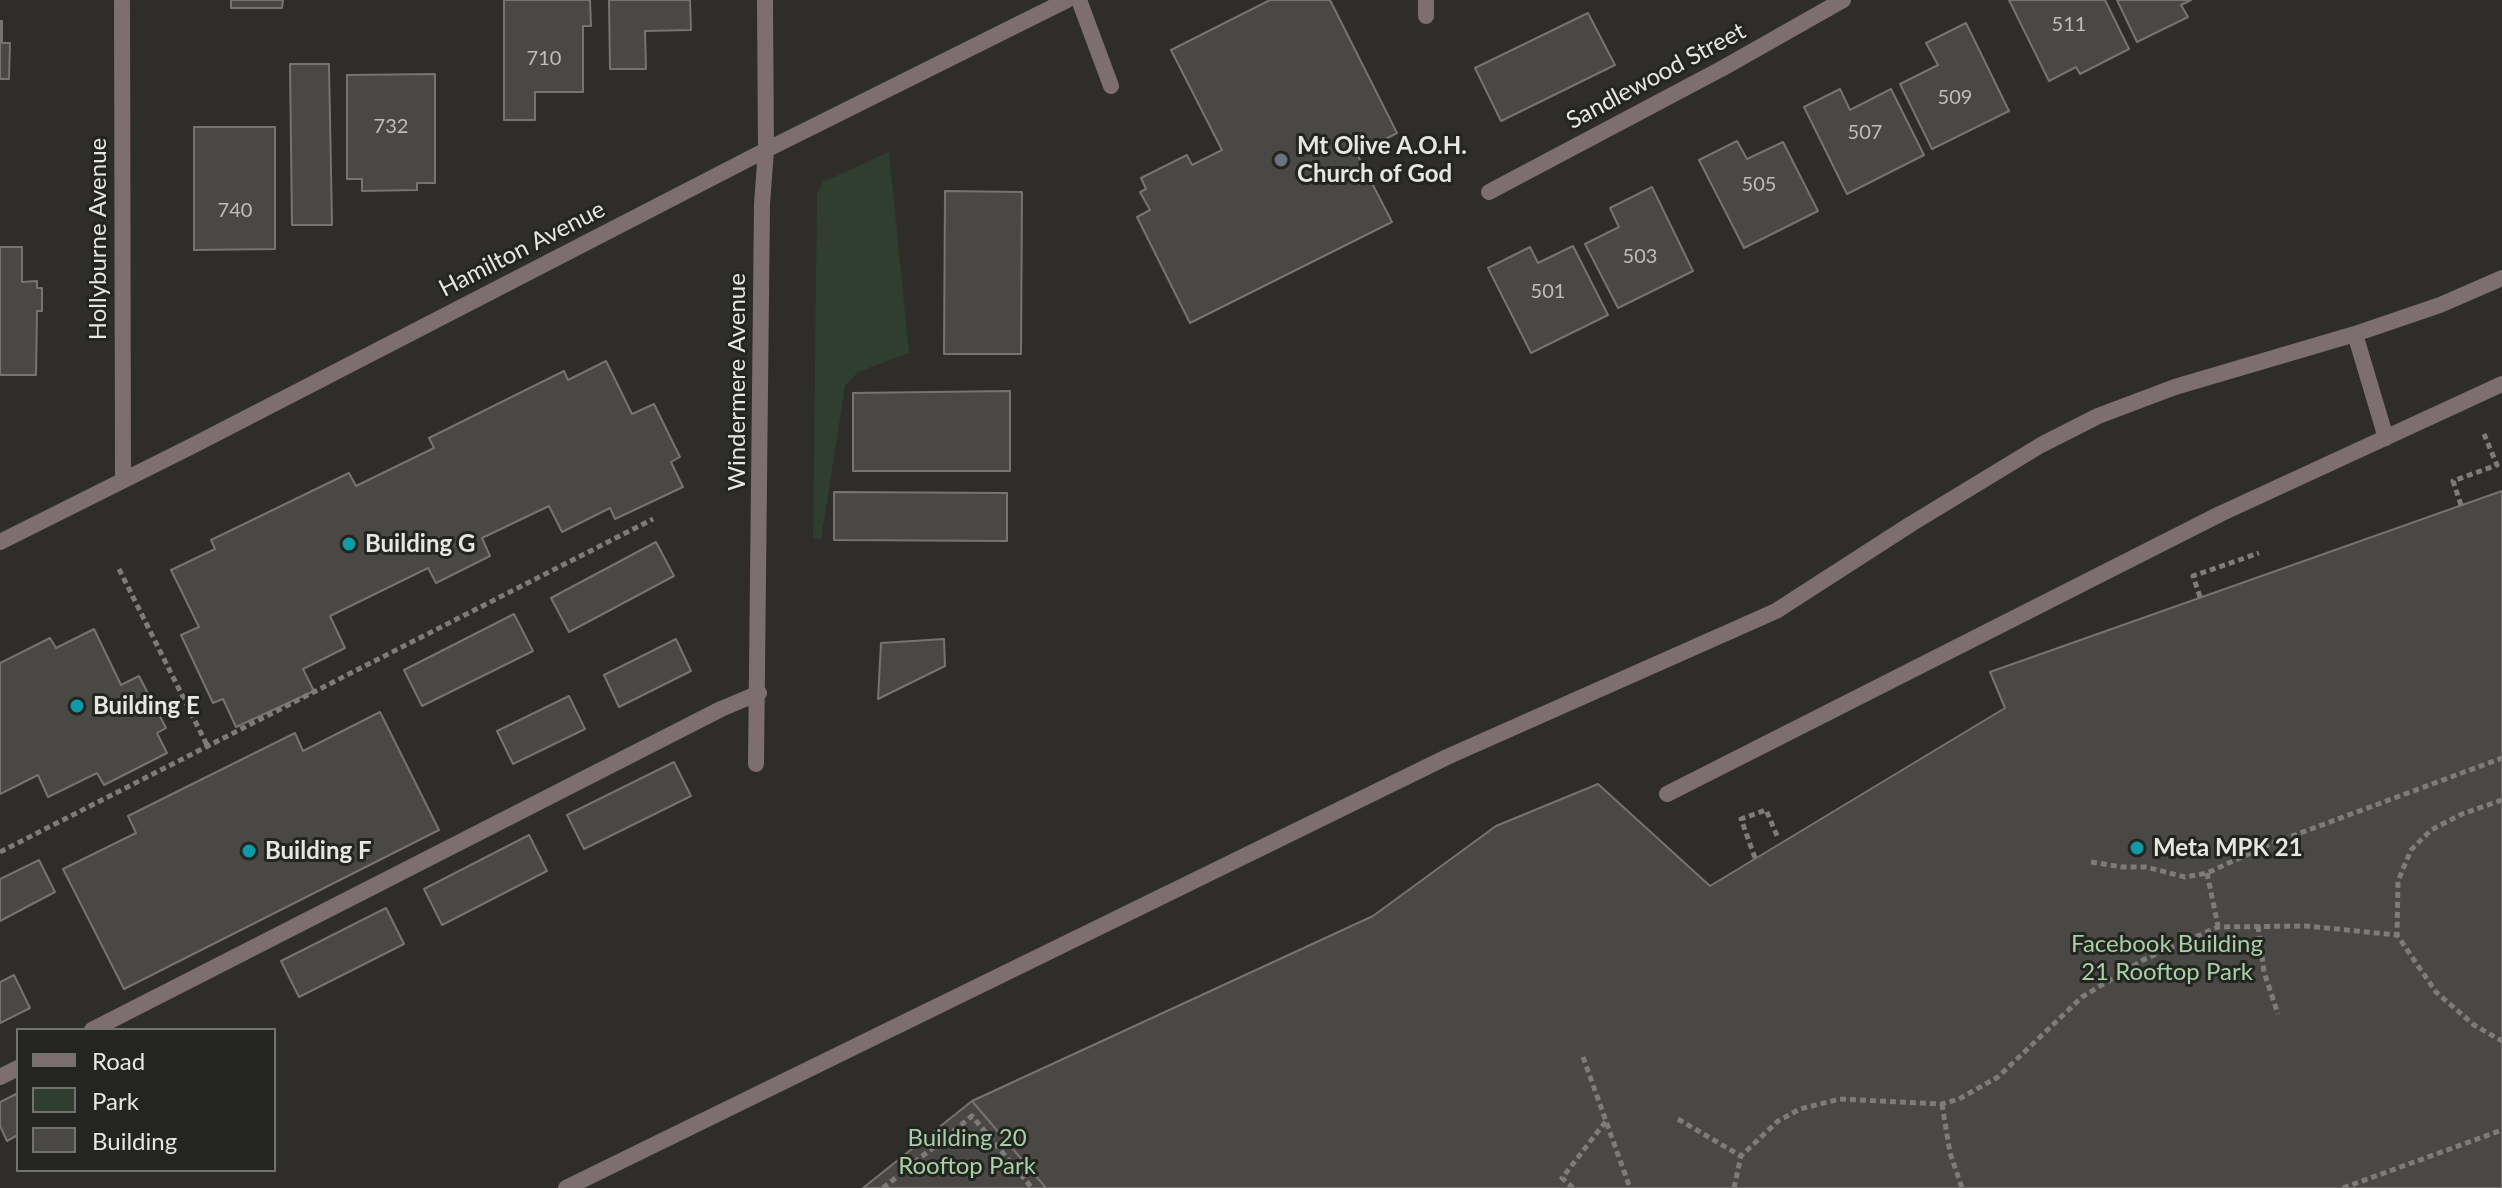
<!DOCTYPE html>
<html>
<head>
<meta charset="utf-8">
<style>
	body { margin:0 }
	#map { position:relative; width:2502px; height:1188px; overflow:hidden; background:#2e2d2a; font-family:Lato,sans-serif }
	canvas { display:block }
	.legend { position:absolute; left:16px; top:1028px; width:260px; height:144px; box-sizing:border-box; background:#242420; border:2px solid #72726e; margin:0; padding:10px 14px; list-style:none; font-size:24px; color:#e7e6e4 }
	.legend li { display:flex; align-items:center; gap:16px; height:40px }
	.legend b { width:40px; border:2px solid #72726e }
</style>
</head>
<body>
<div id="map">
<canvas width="2502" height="1188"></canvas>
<ul class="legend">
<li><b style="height:10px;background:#7d6e71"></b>Road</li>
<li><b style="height:22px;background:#2f3e2f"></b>Park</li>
<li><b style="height:22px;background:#494845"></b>Building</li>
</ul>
</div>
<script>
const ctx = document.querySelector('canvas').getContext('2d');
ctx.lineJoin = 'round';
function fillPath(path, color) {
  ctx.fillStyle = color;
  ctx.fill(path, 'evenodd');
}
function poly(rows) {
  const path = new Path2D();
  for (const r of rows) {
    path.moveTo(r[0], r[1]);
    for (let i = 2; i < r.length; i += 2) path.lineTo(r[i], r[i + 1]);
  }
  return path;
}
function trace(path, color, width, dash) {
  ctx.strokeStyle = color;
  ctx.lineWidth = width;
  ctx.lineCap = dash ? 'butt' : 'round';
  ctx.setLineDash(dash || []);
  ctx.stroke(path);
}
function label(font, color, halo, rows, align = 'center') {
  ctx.font = font + ' Lato,sans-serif';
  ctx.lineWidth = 6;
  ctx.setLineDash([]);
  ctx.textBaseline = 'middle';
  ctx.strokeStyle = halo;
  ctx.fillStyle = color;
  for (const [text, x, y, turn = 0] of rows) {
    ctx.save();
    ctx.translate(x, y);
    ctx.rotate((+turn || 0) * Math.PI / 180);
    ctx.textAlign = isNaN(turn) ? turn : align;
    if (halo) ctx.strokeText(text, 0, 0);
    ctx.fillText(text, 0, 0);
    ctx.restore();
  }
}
fillPath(poly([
	[889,152,909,353,858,372,845,386,821,540,813,537,817,194,823,182]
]), '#2f3e2f');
const building = poly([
	[231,0,283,0,282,8,231,8,231,0],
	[504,0,590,0,591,26,583,26,583,92,535,92,535,120,504,120,504,0],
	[609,0,690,0,691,30,645,31,646,69,610,69,609,0],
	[1270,0,1330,0,1397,133,1357,154,1392,222,1190,323,1137,217,1150,210,1140,192,1146,189,1141,178,1187,155,1192,165,1222,150,1171,50,1270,0],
	[2009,0,2105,0,2129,49,2080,74,2076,67,2049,81,2009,0],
	[2117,0,2191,0,2181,5,2188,17,2137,42,2117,0],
	[1588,13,1615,65,1501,121,1475,68,1588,13],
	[0,21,2,21,2,43,10,43,9,79,0,79,0,21],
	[1966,23,2009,111,1932,149,1900,84,1938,65,1926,43,1966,23],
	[290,64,329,64,332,225,292,225,290,64],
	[435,74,435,183,417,183,417,190,362,191,362,179,347,179,347,75,435,74],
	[1840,89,1850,110,1891,89,1924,155,1847,194,1804,107,1840,89],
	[194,127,275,127,275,249,194,250,194,127],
	[1737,141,1747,159,1783,142,1818,211,1744,248,1699,160,1737,141],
	[1652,187,1693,271,1618,308,1585,244,1619,227,1610,208,1652,187],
	[945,191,1022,192,1021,354,944,354,945,191],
	[1573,246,1608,315,1531,353,1488,268,1530,247,1538,263,1573,246],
	[0,247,22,247,22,282,37,281,37,288,42,288,42,311,37,311,36,375,0,375,0,247],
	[606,361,632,414,654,404,680,457,671,462,683,487,615,519,610,508,562,532,549,506,482,538,490,556,436,583,428,568,330,616,345,648,303,669,314,691,236,727,223,699,213,703,181,635,199,627,171,570,215,549,211,540,349,473,356,486,434,448,429,438,564,371,568,380,606,361],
	[1010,391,1010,471,853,471,853,393,1010,391],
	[2502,491,2502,1188,1046,1188,972,1101,1373,916,1496,826,1598,784,1710,886,2005,708,1990,672,2502,491],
	[834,492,1007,493,1007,541,834,540,834,492],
	[656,542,674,576,569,632,551,598,656,542],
	[514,614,533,651,422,706,404,670,514,614],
	[94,629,121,685,139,676,166,728,157,733,167,753,104,785,97,773,48,797,38,775,0,794,0,663,50,638,56,648,94,629],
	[676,639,691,671,619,707,604,675,676,639],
	[944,639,945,666,878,699,881,643,944,639],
	[569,696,585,729,513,764,497,731,569,696],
	[380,712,439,830,124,989,63,869,136,833,128,816,295,733,303,751,380,712],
	[674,762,691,796,584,849,567,815,674,762],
	[529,835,547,871,442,925,424,889,529,835],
	[39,860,55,892,0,921,0,879,39,860],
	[386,908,404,944,299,997,281,961,386,908],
	[14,975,30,1008,0,1023,0,982,14,975],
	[18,1093,18,1135,7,1141,0,1126,0,1102,18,1093],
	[972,1101,1046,1188,863,1188,972,1101]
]);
fillPath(building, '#494845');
trace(building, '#757470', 2);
trace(poly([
	[2461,505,2453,481,2497,465,2484,434],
	[119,569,208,747],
	[2200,597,2193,576,2259,553],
	[2502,800,2462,814,2431,830,2411,850,2398,881,2397,935,2436,992,2474,1025,2502,1041],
	[0,852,653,519],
	[1755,858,1741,819,1766,810,1778,838],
	[2091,862,2122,867,2146,867,2185,877,2207,873,2268,845,2502,758],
	[2207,873,2218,926],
	[2258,926,2264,972,2278,1014],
	[1583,1057,1630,1188],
	[1942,1104,1950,1153,1962,1188],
	[1678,1119,1741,1156],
	[883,1188,972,1116,1032,1188],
	[1573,1188,1562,1178,1606,1121],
	[1734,1188,1741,1156,1778,1121,1800,1109,1840,1099,1942,1104,1959,1099,1998,1077,2082,997,2145,959,2218,927,2306,926,2397,935],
	[2343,1188,2502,1130]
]), '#7d7c79', 5, [6, 4]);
trace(poly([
	[1079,0,1111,86],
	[2355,334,2386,438],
	[1667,794,2220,514,2502,384],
	[92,1030,721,709,759,693],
	[0,1077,18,1068],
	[566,1188,1447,757,1776,611,1911,524,2041,445,2098,416,2175,387,2355,334,2440,305,2502,278]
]), '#7d6e71', 16);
trace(poly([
	[122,0,123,479],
	[1426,0,1426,16],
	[1489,192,1723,68,1843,0],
	[0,542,192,446,766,150,1067,0],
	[756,764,762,204,766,150,765,0]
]), '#7d6e71', 16);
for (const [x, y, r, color] of [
	[1281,160,8,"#6b7280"],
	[349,544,8,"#0f9aa8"],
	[77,706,8,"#0f9aa8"],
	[2137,848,8,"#0f9aa8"],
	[249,851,8,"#0f9aa8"]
]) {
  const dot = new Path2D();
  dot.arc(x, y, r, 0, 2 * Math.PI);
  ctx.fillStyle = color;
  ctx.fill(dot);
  trace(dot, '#242420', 3);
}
label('20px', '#c0bebc', null, [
	["511",2069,25],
	["710",544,59],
	["509",1955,98],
	["732",391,127],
	["507",1865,133],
	["505",1759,185],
	["740",235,211],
	["503",1640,257],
	["501",1548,292]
]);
label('24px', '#e7e6e4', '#242420', [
	["Sandlewood Street",1656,76,-28],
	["Hollyburne Avenue",98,239,-90],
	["Hamilton Avenue",522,249,-27],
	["Windermere Avenue",737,382,-90]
]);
label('bold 24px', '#e7e6e4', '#242420', [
	["Mt Olive A.O.H.",1297,146],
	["Church of God",1297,174],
	["Building G",365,544],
	["Building E",93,706],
	["Meta MPK 21",2153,848],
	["Building F",265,851]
], 'left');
label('24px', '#a6d0a7', '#242420', [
	["Facebook Building",2167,944],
	["21 Rooftop Park",2167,972],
	["Building 20",967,1138],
	["Rooftop Park",967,1166]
]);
</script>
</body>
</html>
